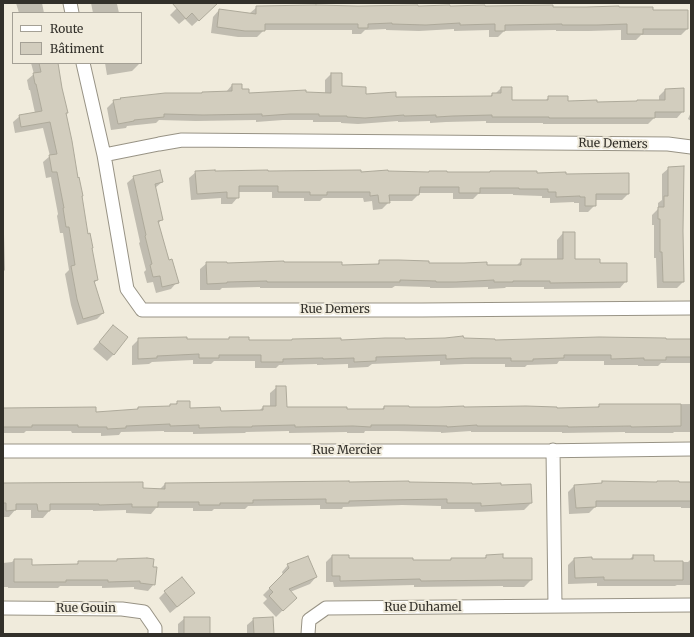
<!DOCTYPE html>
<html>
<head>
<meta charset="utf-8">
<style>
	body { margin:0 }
	#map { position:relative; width:694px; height:637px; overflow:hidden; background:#f0ebdc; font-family:Merriweather,serif }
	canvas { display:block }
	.frame { position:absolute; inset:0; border:4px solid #32302a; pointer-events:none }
	.legend { position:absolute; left:12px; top:12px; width:130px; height:52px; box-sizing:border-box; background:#f0ebdc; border:1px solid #a4a095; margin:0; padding:5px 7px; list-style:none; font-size:12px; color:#32302a }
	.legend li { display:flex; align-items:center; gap:8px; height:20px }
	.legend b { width:20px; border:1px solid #a4a095 }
</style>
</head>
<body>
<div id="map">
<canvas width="694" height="637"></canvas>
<div class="frame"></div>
<ul class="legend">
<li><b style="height:5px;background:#fff"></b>Route</li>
<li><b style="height:11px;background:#d2cdbe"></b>Bâtiment</li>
</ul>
</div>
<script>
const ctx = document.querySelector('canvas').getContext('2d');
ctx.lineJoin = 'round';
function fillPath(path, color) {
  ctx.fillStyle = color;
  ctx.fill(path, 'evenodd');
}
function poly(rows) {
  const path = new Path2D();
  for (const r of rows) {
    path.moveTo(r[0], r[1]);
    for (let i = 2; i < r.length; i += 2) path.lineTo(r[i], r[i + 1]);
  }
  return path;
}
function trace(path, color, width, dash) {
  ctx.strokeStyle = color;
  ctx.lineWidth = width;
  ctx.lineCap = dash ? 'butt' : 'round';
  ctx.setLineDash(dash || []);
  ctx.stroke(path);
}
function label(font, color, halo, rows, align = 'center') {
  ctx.font = font + ' Merriweather,serif';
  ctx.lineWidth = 4;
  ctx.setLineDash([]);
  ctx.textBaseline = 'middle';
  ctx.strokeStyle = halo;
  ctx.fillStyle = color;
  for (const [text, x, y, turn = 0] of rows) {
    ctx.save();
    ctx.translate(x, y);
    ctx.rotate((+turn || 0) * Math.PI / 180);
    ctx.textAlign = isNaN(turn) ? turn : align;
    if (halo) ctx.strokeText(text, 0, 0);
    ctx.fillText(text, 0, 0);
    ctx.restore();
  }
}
fillPath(poly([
	[16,3,42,3,44,13,19,13],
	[91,3,118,3,117,4,119,13,93,13],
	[182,3,206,3,204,15,192,26,185,19,179,24,170,15],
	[257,7,618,8,652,11,687,29,681,35,641,35,636,40,621,40,621,30,589,31,556,31,556,30,504,31,498,37,489,37,489,30,454,31,454,29,419,31,386,30,386,29,365,30,361,34,352,34,352,30,264,30,257,37,238,37,211,33,213,17,219,10,250,13],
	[31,63,56,63,67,113,65,114,87,235,97,280,94,283,103,313,97,319,77,325,71,305,65,274,69,270,63,233,60,233,57,216,58,214,51,177,46,178,43,162,50,156,43,128,15,133,13,122,20,116,35,113,30,90,29,90,27,80,34,74],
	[105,63,139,63,139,64,132,71,107,75],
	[331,74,341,87,365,95,395,98,490,97,492,94,495,94,501,88,511,101,545,101,549,97,567,102,596,103,659,101,659,96,665,90,683,111,677,118,654,118,648,124,543,124,543,123,486,123,486,121,446,122,430,123,430,121,398,122,398,121,358,124,341,123,341,122,313,122,313,120,283,120,256,122,256,120,196,121,159,120,156,123,127,126,126,128,111,130,107,108,114,101,120,100,121,99,165,94,201,94,226,92,232,85,248,94,325,94,325,80],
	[691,112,691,121,688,119],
	[669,168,682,231,683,282,677,288,657,288,656,258,654,258,654,225,652,225,652,215,658,209,658,203,662,200,662,174],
	[196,172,565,175,628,194,622,200,595,200,595,205,588,212,579,212,579,203,574,203,574,202,550,203,550,198,542,198,542,196,513,195,513,194,478,194,473,199,453,199,453,193,418,193,418,195,412,201,389,201,389,202,382,209,373,210,372,201,364,202,363,198,323,198,320,201,304,201,304,198,272,198,272,192,238,192,238,197,232,204,221,204,221,198,191,200,189,178],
	[134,177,162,182,155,188,162,219,158,224,168,261,177,282,171,289,156,293,153,282,147,283,144,272,146,270,139,243,140,242,127,183],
	[563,233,574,260,599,264,626,281,620,288,544,289,544,287,506,287,505,288,488,289,488,287,449,288,430,288,430,287,395,286,392,288,260,288,260,287,222,288,220,290,200,290,200,269,207,263,341,266,376,266,380,261,486,266,516,266,522,260,557,260,557,240],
	[3,234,4,234,5,270,3,272],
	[107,333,114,354,107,361,93,349],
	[139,339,340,341,463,339,494,341,691,340,691,363,661,363,658,366,638,366,638,365,604,365,604,361,559,361,557,364,527,365,525,367,505,367,505,364,465,364,440,365,440,361,372,364,368,367,348,368,348,364,317,365,317,364,279,365,276,368,255,368,255,361,214,361,211,364,193,364,193,360,152,362,149,364,132,365,132,346],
	[277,387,286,408,346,410,381,410,384,407,556,409,596,408,600,405,691,404,691,432,674,432,673,433,625,433,625,432,562,433,562,432,471,432,471,431,441,433,441,432,397,431,365,431,364,433,347,433,347,432,289,433,289,431,246,432,245,433,193,434,193,432,164,432,164,431,121,432,119,435,101,436,101,433,72,433,71,431,26,431,24,433,3,433,3,409,95,413,136,410,138,408,169,407,170,405,174,405,178,402,189,409,220,412,259,411,263,407,270,407,270,393],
	[602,482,691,483,691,508,681,508,681,507,595,507,589,513,569,514,568,492,575,485,601,484],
	[408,483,500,486,531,503,524,510,475,512,474,509,441,509,441,506,402,505,343,507,342,509,320,509,320,505,248,506,245,509,214,509,212,511,193,511,193,508,156,508,151,514,126,513,126,510,93,511,93,510,49,510,49,511,43,518,31,518,31,510,15,510,9,517,3,517,3,484,159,490,165,484],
	[332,556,348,559,412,561,449,561,451,559,483,559,487,556,502,559,531,559,531,580,524,587,503,587,503,586,414,587,414,585,334,587,333,582,326,582,326,562],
	[633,556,653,562,688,562,691,559,691,585,677,585,675,586,597,586,597,583,568,584,568,565,574,559,591,560,629,560],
	[14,560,31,566,76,565,79,562,115,562,118,560,152,568,154,584,148,591,134,589,134,587,102,588,102,586,60,586,58,588,8,588,8,587,3,587,3,563,12,562],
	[288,565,316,577,310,584,290,592,295,598,276,617,263,603,267,599,263,595,283,575,282,572],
	[165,592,194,593,170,613,159,598],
	[185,618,209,634,178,634,178,624],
	[254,619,273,634,247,634,247,625]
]), '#0003');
const building = poly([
	[172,3,218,3,199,21,192,13,186,19,172,3],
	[316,5,358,6,418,5,418,6,450,5,450,6,485,5,485,6,553,5,553,7,586,7,619,6,619,7,653,7,653,10,688,10,688,29,643,29,643,34,627,34,627,24,597,25,562,25,562,24,505,25,505,31,495,31,495,24,460,25,460,23,426,25,392,24,392,23,368,24,368,28,358,28,358,24,265,24,265,31,245,31,217,27,219,9,256,14,256,6,316,5],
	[39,63,58,63,62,88,68,113,66,113,72,141,78,178,79,177,83,196,82,196,88,234,90,233,93,248,92,248,98,280,94,281,104,313,83,319,77,299,71,266,75,265,69,227,66,227,63,208,64,208,57,172,52,172,49,155,57,154,50,122,21,127,19,115,42,111,36,84,35,84,33,73,41,72,39,63],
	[331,73,342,73,342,86,366,87,366,94,396,92,396,97,492,96,492,93,501,93,501,87,512,87,512,100,548,100,548,96,568,96,568,101,597,100,597,102,637,101,637,100,665,100,665,89,684,88,684,112,655,112,655,118,549,118,549,117,492,117,492,115,453,116,436,117,436,115,404,116,404,115,365,118,347,117,347,116,319,116,319,114,290,114,262,116,262,114,203,115,164,114,164,117,134,120,134,121,118,124,113,100,121,99,120,98,165,93,202,93,202,92,232,91,232,84,242,84,242,89,249,89,249,93,306,90,306,92,331,93,331,73],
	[684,166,683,231,684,282,663,282,662,252,660,252,660,219,658,219,658,207,664,207,664,196,668,196,668,167,684,166],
	[160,170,163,182,155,184,163,220,158,221,169,260,172,259,179,283,162,287,160,276,153,277,150,265,152,264,145,236,146,235,133,176,160,170],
	[215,170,215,171,268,170,268,171,361,170,361,172,388,170,388,171,429,172,429,171,447,171,447,172,490,172,490,171,537,171,537,173,566,172,566,174,629,173,629,194,596,194,596,206,585,206,585,197,580,197,580,196,556,197,556,192,548,192,548,189,519,189,519,188,480,188,480,193,459,193,459,187,420,187,419,195,389,195,390,203,379,203,378,195,370,196,370,192,327,192,327,195,310,195,310,192,278,192,278,186,239,186,239,198,227,198,227,192,197,194,195,171,215,170],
	[563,232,575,232,575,259,600,259,600,263,627,263,627,282,550,283,550,281,513,281,513,282,494,282,494,280,456,282,436,282,436,281,400,280,400,282,267,282,267,281,227,282,227,283,207,284,206,262,227,262,227,263,284,261,284,262,342,262,342,265,379,264,379,260,399,260,429,261,429,263,464,263,487,262,487,265,521,265,521,259,563,259,563,232],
	[113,325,128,337,114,355,99,342,113,325],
	[463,336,464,338,495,339,495,340,599,337,666,338,666,339,691,339,691,357,666,357,666,360,644,360,644,358,611,359,611,355,564,355,564,358,533,359,533,361,511,361,511,358,472,358,446,359,446,355,376,357,376,361,354,362,354,358,323,359,323,358,283,359,283,362,261,362,261,355,219,355,219,358,199,358,199,354,157,356,157,358,138,359,138,338,187,337,187,339,229,339,229,337,249,337,249,340,292,340,292,339,341,338,341,340,385,338,405,338,405,339,445,338,463,336],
	[276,386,286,386,287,407,347,407,347,409,384,409,384,406,409,406,409,407,439,407,464,406,464,407,526,406,557,407,557,408,599,407,599,404,681,404,681,426,631,427,631,426,568,427,568,426,477,426,477,425,447,427,447,426,404,425,371,425,371,427,353,426,295,427,295,425,252,426,252,427,230,427,199,428,199,425,170,426,170,424,126,426,126,428,107,429,107,427,78,427,78,425,32,425,32,427,3,427,3,408,96,407,96,412,138,409,138,407,170,406,170,404,177,404,177,401,190,401,190,408,220,407,221,411,263,410,263,406,276,406,276,386],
	[349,481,349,482,409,481,409,482,472,483,472,484,501,483,501,485,531,484,532,503,481,506,481,503,447,503,447,499,387,500,349,501,349,503,326,503,326,499,253,500,253,503,220,503,220,505,199,505,199,502,158,502,158,507,132,507,132,504,99,505,99,504,50,504,50,511,38,511,37,504,16,504,16,510,6,511,6,503,3,503,3,483,143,482,143,488,165,489,165,483,349,481],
	[602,481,657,482,657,481,679,481,679,482,691,482,691,501,596,501,596,507,576,508,574,485,602,483,602,481],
	[503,554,503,558,532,558,532,580,509,580,421,581,420,579,340,581,340,576,332,576,332,555,349,555,349,558,413,558,413,560,451,560,451,558,486,558,486,555,503,554],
	[633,555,654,555,654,561,683,561,683,580,604,580,604,577,575,578,574,558,592,557,592,559,633,559,633,555],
	[308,556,317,577,289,589,297,598,283,611,269,596,273,592,269,588,289,568,287,564,308,556],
	[147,558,154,559,153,567,157,567,155,585,140,583,140,581,108,582,108,580,66,580,66,582,14,582,14,559,32,559,32,565,78,564,78,561,117,561,117,559,147,558],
	[182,577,195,593,177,607,164,591,182,577],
	[184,617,210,617,210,634,184,634,184,617],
	[273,617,274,634,254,634,253,618,273,617]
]);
fillPath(building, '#d2cdbe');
trace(building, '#ada99a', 1);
const street = poly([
	[70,3,72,13],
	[83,63,104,155,127,289,142,310,422,310,691,308],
	[104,155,159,144,182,140,668,144,691,147],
	[553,450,555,606],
	[3,451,533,451,691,449],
	[3,608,122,609,144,612,155,628,155,634],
	[308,634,309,620,326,608,691,605]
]);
trace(street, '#989385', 15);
trace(street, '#fff', 13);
label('12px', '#32302a', '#f0ebdc', [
	["Rue Demers",613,144,1],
	["Rue Demers",335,310],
	["Rue Mercier",347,451],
	["Rue Duhamel",423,608],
	["Rue Gouin",86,609]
]);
</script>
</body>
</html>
